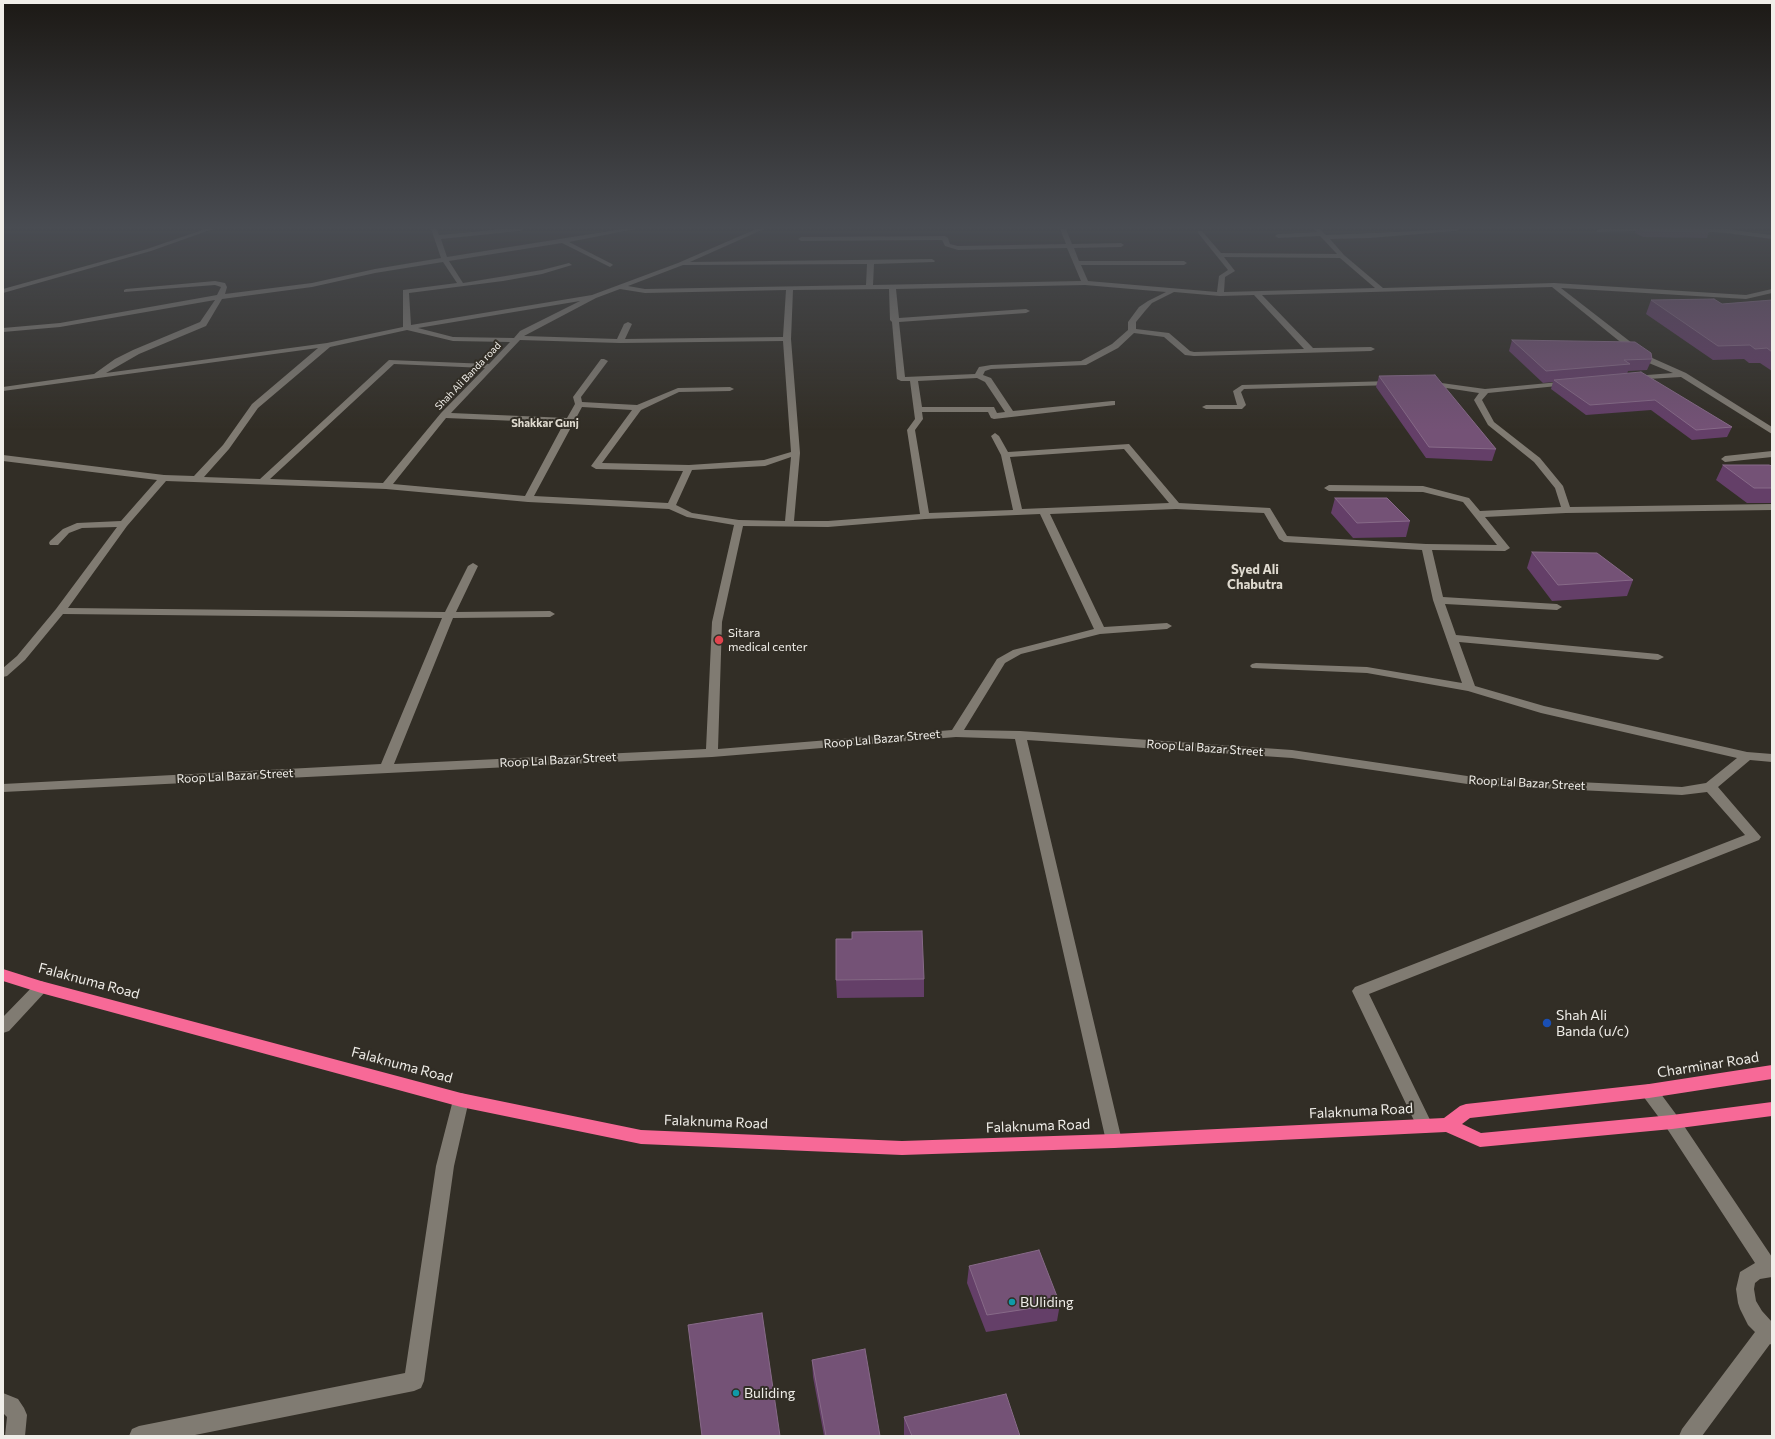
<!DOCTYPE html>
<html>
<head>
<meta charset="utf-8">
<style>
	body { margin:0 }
	#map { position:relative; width:1775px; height:1439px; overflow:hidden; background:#322e26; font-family:Commissioner,sans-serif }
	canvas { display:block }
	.frame { position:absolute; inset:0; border:4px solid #f0eee9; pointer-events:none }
</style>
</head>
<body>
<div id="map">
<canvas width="1775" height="1439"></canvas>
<div class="frame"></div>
</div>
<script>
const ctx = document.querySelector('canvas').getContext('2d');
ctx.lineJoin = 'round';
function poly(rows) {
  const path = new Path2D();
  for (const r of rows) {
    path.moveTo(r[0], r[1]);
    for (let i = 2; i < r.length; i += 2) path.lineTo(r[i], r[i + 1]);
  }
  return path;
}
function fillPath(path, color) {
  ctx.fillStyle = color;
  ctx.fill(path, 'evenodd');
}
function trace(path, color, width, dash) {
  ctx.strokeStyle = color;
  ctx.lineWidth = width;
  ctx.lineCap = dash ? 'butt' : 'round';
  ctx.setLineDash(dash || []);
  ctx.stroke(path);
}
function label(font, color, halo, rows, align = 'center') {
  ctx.font = font + ' Commissioner,sans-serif';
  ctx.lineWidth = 4;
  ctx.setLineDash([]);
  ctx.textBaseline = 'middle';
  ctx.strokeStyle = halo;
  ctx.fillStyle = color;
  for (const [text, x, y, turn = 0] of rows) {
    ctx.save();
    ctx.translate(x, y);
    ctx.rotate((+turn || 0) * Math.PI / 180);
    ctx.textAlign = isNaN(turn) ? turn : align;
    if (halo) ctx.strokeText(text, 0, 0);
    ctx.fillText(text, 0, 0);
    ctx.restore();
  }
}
fillPath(poly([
	[205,229,213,229,151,251,3,293,3,289,147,249,205,229],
	[431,229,437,229,439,235,503,229,523,229,520,231,441,239,447,257,622,229,635,229,569,242,612,264,613,265,610,267,562,243,449,261,463,283,542,270,569,263,572,265,542,274,503,281,409,293,411,325,592,295,678,263,756,229,764,229,690,262,932,259,935,261,934,262,874,264,873,285,1081,281,1067,248,958,250,945,246,942,240,801,241,798,239,801,237,945,236,948,238,950,244,958,246,1066,244,1060,229,1066,229,1072,244,1121,243,1124,245,1121,247,1074,248,1079,261,1184,261,1187,263,1184,265,1081,265,1088,281,1217,292,1219,276,1228,270,1198,233,1198,231,1202,231,1221,253,1337,254,1320,236,1278,238,1275,236,1278,234,1317,232,1314,229,1320,229,1326,235,1459,229,1456,231,1370,238,1330,239,1344,255,1383,288,1554,283,1746,295,1772,289,1772,293,1746,299,1561,288,1650,357,1686,373,1772,427,1772,434,1681,377,1631,380,1631,376,1634,376,1673,373,1644,361,1552,287,1262,295,1313,348,1371,347,1375,349,1371,351,1194,356,1185,355,1164,337,1134,333,1118,348,1086,365,991,369,985,371,983,375,991,378,1013,411,1112,401,1115,401,1115,405,994,419,991,418,988,412,922,412,923,419,915,430,929,513,1013,510,1001,455,991,436,995,433,999,436,1008,452,1129,444,1179,503,1270,508,1287,536,1426,544,1497,545,1463,502,1423,492,1329,491,1324,488,1329,485,1423,486,1469,498,1480,511,1561,507,1555,488,1534,462,1488,425,1474,400,1479,393,1427,385,1423,383,1427,381,1485,389,1570,381,1571,383,1567,385,1488,393,1482,400,1494,422,1540,458,1563,486,1570,507,1772,504,1772,510,1566,513,1485,517,1510,548,1505,551,1432,550,1443,597,1557,604,1562,607,1557,610,1445,604,1456,635,1658,654,1664,657,1658,660,1459,642,1475,686,1544,706,1747,752,1772,754,1772,762,1750,760,1718,787,1761,837,1759,840,1369,994,1433,1126,1431,1131,1425,1133,1419,1131,1352,991,1355,987,1745,835,1707,792,1682,795,1474,785,1292,758,1027,740,1122,1141,1120,1146,1114,1148,1108,1146,1106,1141,1015,739,956,737,712,757,3,792,3,784,381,764,442,618,63,614,25,660,7,676,3,677,3,668,17,656,56,609,117,527,82,528,69,533,58,545,50,545,49,543,50,541,63,529,77,523,121,521,157,480,3,461,3,455,164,475,194,476,223,445,252,404,318,348,3,391,3,387,94,374,115,359,133,350,200,322,215,300,60,327,3,332,3,328,60,323,217,295,221,287,215,285,124,292,124,290,126,289,215,281,225,283,227,287,225,294,312,283,375,269,441,258,431,229],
	[1224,257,1340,258,1375,288,1224,292,1225,277,1235,271,1224,257],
	[443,262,457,283,403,290,403,327,327,343,106,373,139,354,206,326,222,299,312,287,375,273,443,262],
	[867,264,866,285,645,289,628,286,683,265,867,264],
	[1085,285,1166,292,1148,301,1139,307,1128,322,1128,330,1112,344,1081,361,991,365,979,367,975,374,905,377,899,322,1026,313,1030,311,1026,309,899,318,896,289,1085,285],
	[620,289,645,293,786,290,783,337,625,339,632,324,628,322,624,324,617,339,524,336,596,298,620,289],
	[889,289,890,320,892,322,897,379,901,381,910,381,915,419,907,430,920,514,828,521,794,521,800,453,791,339,793,290,889,289],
	[1174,292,1220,296,1254,295,1304,349,1194,352,1190,351,1169,333,1136,329,1136,322,1145,311,1152,303,1174,292],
	[580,301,520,331,514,338,453,337,418,328,580,301],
	[407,330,453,341,510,342,489,364,389,360,260,479,204,477,229,449,258,408,330,347,407,330],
	[520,340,620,343,783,341,791,452,764,460,689,465,602,463,641,410,679,392,730,391,734,389,730,387,678,388,637,405,582,402,581,397,608,361,604,359,601,359,573,397,575,404,567,418,451,413,520,340],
	[394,364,485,368,441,413,383,483,270,479,394,364],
	[977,378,985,382,1005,412,997,413,994,407,922,407,918,381,977,378],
	[582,407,632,410,591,466,596,469,683,471,668,503,534,496,582,407],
	[446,418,564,423,525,496,393,484,446,418],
	[1124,449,1169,503,1022,509,1010,457,1124,449],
	[791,457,785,521,739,520,692,513,676,505,692,470,765,466,791,457],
	[166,481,386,489,528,502,669,509,687,517,734,525,712,622,706,749,394,764,453,618,550,617,555,614,550,611,456,612,478,566,473,563,468,566,445,612,68,608,127,526,166,481],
	[1176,509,1264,513,1279,539,1284,542,1422,550,1433,600,1462,683,1367,667,1256,663,1252,664,1250,666,1252,668,1367,673,1468,691,1541,713,1737,758,1706,783,1682,787,1474,777,1292,750,1020,731,964,730,1005,663,1021,654,1100,634,1167,629,1172,626,1167,623,1104,627,1050,514,1176,509],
	[1040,514,1094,629,1013,650,997,659,952,730,718,749,722,622,743,526,828,527,925,519,1040,514],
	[1599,229,1653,229,1650,231,1597,232,1596,231,1599,229],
	[1688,229,1726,229,1772,235,1772,239,1726,233,1691,231,1688,229],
	[1392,381,1396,383,1395,385,1244,389,1241,392,1246,405,1242,409,1206,409,1202,407,1206,405,1237,405,1233,391,1242,385,1392,381],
	[1772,451,1772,457,1725,462,1721,459,1725,456,1772,451],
	[41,981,46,983,49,987,46,991,9,1031,3,1033,3,1017,36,983,41,981],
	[461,1093,467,1095,469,1100,454,1166,424,1381,421,1388,414,1391,190,1436,129,1436,132,1429,139,1426,405,1373,436,1166,453,1100,455,1095,461,1093],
	[3,1393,18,1399,24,1408,27,1415,25,1436,5,1436,7,1417,3,1413,3,1393]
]), '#807b72');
fillPath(poly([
	[1649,1084,1655,1086,1678,1117,1772,1257,1772,1277,1760,1279,1755,1283,1754,1289,1756,1301,1762,1311,1772,1322,1772,1345,1770,1344,1702,1436,1679,1436,1682,1429,1755,1332,1748,1325,1740,1309,1738,1303,1736,1289,1740,1272,1755,1263,1666,1127,1643,1096,1641,1091,1643,1086,1649,1084]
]), '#807b72');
fillPath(poly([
	[3,969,41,981,461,1093,641,1130,902,1141,1114,1134,1444,1118,1460,1106,1466,1104,1649,1084,1772,1065,1772,1079,1649,1098,1470,1118,1462,1124,1481,1133,1672,1115,1772,1102,1772,1116,1672,1129,1480,1147,1446,1132,1114,1148,902,1155,641,1144,461,1107,41,993,3,981,3,969]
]), '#f76997');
fillPath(poly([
	[1636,229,1707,229,1709,232,1707,238,1643,237,1635,233],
	[1651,300,1722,304,1772,300,1772,371,1760,363,1749,363,1744,359,1713,360,1646,314],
	[1512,340,1652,359,1647,370,1628,371,1627,374,1732,427,1727,437,1692,440,1651,410,1586,415,1551,389,1553,382,1543,383,1509,351],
	[1379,376,1496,449,1492,461,1426,458,1376,387],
	[1723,465,1772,466,1772,503,1747,503,1716,480],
	[1335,498,1410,521,1406,537,1353,538,1331,513],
	[1532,552,1633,580,1627,596,1552,601,1527,568],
	[924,979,924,997,837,998,836,980],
	[969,1266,1060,1304,1057,1321,986,1332,967,1283],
	[812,1360,880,1436,824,1436,813,1377],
	[904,1417,1020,1436,904,1436]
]), '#643f68');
const building = poly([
	[1640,229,1707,229,1710,230,1709,232,1645,231,1640,229],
	[1714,299,1722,304,1772,300,1772,352,1767,348,1755,349,1750,345,1718,346,1651,300,1714,299],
	[1512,340,1635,342,1651,353,1652,359,1624,360,1630,364,1546,371,1512,340],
	[1641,372,1732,427,1696,430,1655,400,1590,405,1554,380,1641,372],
	[1435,375,1496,449,1429,447,1379,376,1435,375],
	[1723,465,1769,465,1772,466,1772,488,1754,488,1723,465],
	[1335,498,1387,498,1410,521,1357,523,1335,498],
	[1532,552,1597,553,1633,580,1558,585,1532,552],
	[922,931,924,979,836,980,836,939,852,939,852,932,922,931],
	[1039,1250,1060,1304,987,1315,969,1266,1039,1250],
	[762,1313,780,1436,702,1436,688,1325,762,1313],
	[865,1349,880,1436,826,1436,812,1360,865,1349],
	[1006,1394,1020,1436,912,1436,904,1417,1006,1394]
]);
fillPath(building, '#745276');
trace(building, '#876a88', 1);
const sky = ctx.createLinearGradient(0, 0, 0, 430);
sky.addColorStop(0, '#1c1915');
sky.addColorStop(0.53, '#494c52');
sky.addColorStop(1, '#494c5200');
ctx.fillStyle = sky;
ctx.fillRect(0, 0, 1775, 430);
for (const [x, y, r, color] of [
	[719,640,5,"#e0444e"],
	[1547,1023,5,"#1a4fb4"],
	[1012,1302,4,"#0f9aa8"],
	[736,1393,4,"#0f9aa8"]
]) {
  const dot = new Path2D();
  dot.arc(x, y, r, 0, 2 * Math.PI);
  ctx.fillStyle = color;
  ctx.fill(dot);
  trace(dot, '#322e26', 1.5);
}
label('10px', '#f0eee9', '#322e26', [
	["Shah Ali Banda road",468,376,-46]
]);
label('bold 11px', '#dfdacf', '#322e26', [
	["Shakkar Gunj",545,423]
]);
label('12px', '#f0eee9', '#322e26', [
	["Sitara",728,633],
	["medical center",728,647]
], 'left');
label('12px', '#f0eee9', '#322e26', [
	["Roop Lal Bazar Street",882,739,-5],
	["Roop Lal Bazar Street",1205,748,4],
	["Roop Lal Bazar Street",558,760,-3],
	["Roop Lal Bazar Street",235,776,-3],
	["Roop Lal Bazar Street",1527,783,3]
]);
label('bold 13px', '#dfdacf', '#322e26', [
	["Syed Ali",1255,570],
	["Chabutra",1255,585]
]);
label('14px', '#f0eee9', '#322e26', [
	["Falaknuma Road",89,981,15],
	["Falaknuma Road",402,1065,15],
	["Charminar Road",1708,1065,-9],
	["Falaknuma Road",1361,1111,-3],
	["Falaknuma Road",716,1122,2],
	["Falaknuma Road",1038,1126,-2]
]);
label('14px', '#f0eee9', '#322e26', [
	["Shah Ali",1556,1015],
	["Banda (u/c)",1556,1031],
	["BUliding",1020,1302],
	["Buliding",744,1393]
], 'left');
</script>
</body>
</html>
